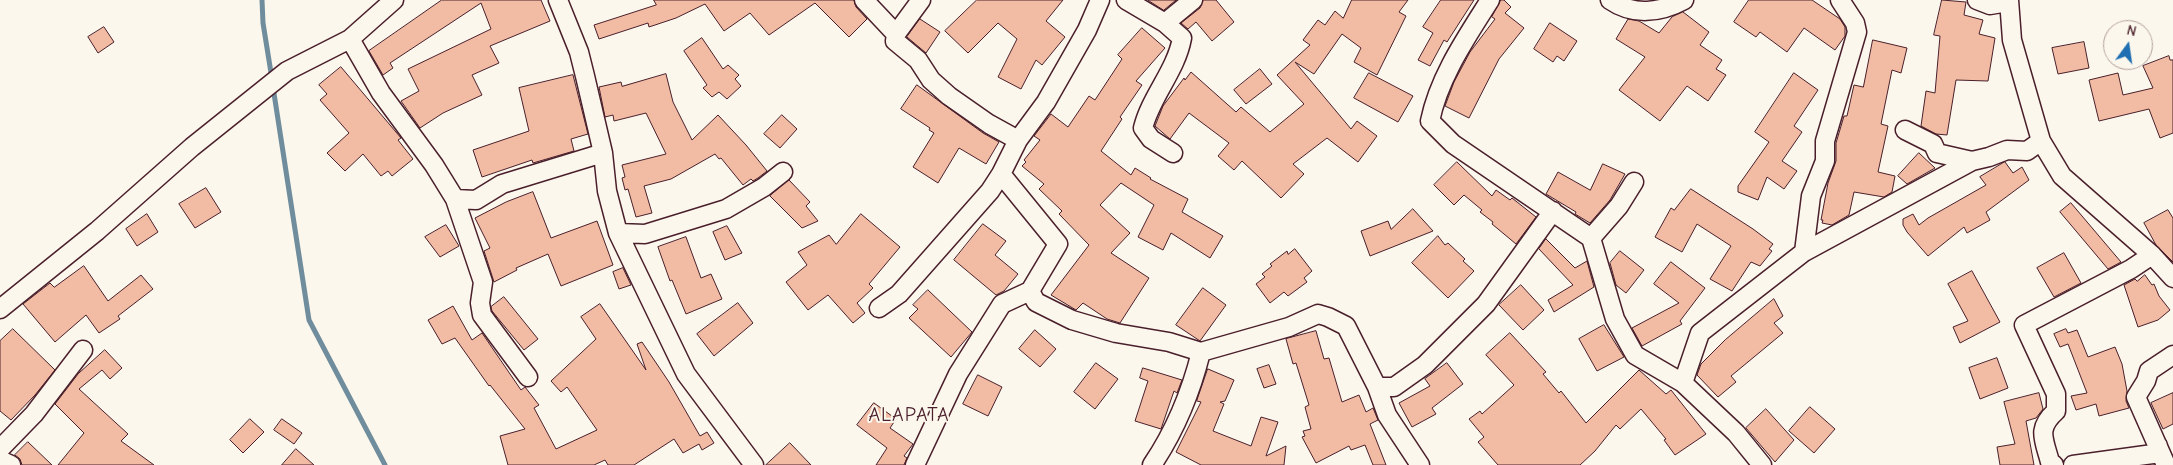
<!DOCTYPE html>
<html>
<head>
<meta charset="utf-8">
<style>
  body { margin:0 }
  #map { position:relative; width:2173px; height:465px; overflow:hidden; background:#fbf7ec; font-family:"Comic Neue",sans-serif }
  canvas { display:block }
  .north { position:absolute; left:2103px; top:20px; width:50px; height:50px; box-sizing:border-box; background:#fbf7ec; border:1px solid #b4a19f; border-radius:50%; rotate:14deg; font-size:14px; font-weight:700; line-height:20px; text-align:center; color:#4a1f2b }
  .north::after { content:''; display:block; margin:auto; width:18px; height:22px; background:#1f6fb2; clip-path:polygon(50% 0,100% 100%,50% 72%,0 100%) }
</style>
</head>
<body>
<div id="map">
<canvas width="2173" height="465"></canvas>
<div class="north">N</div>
</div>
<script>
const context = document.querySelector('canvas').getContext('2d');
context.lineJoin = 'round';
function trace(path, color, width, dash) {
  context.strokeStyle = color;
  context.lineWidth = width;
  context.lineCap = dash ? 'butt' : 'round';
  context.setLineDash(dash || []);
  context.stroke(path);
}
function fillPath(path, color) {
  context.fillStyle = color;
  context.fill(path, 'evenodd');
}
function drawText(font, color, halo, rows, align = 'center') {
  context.font = font + ' "Comic Neue",sans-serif';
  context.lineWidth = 4;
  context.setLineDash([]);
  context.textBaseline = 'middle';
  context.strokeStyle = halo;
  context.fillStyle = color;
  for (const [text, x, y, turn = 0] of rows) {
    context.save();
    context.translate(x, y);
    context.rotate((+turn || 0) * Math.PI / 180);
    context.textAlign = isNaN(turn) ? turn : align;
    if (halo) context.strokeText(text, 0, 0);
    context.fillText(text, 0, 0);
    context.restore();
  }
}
trace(new Path2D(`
  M262,0L263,23L272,79
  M273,87L309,320L385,465`), '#6f8d9c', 5);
const building = new Path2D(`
  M442,0H541L550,21L490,46L499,63L472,75L482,95L443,113L420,128L401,101L419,91L408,69L491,29L481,3L390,63L393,68L383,75L369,51Z
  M654,0H854L856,7L867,19L849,37L815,3L769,35L750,13L724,31L705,4L676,18L649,27L648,23L599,39L594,25L656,5Z
  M977,0H1063L1046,21L1065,37L1042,65L1036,60L1021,89L998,77L1017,39L998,23L968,53L945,31Z
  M1148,0H1176L1164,10Z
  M1203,0H1216L1234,22L1212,41L1196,22L1188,29L1181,23L1200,8Z
  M1352,0H1408L1399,12L1406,16L1377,75L1354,62L1361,48L1342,34L1314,74L1295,62L1351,129L1357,121L1377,136L1358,162L1327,138L1293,164L1304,174L1281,198L1242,161L1234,170L1218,156L1229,143L1189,113L1170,139L1155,126L1163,106L1184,78L1185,80L1191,72L1236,112L1241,107L1270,132L1304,104L1277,75L1310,45L1303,40L1318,20L1325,25L1335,11L1343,18Z
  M1441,0H1474L1447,42L1444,40L1430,66L1418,60L1433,33L1423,27Z
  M1501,0H1504L1511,7L1505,13L1524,28L1499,59L1469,118L1445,106L1454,82L1470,52L1495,19L1492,17Z
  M1749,0H1812L1840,19L1845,27V36L1835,50L1804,28L1787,52L1760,32L1756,37L1734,22Z
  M1942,0L1966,2L1964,15L1983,20L1979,34L1995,38L1988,81L1956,80L1947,135L1936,134L1921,126L1926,91L1935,93L1940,36L1934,35Z
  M1683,12L1709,32L1700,45L1722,60L1716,69L1726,75L1708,101L1687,86L1660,121L1619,90L1645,57L1616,39L1628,19L1639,21L1659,33L1672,17Z
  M920,19L940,32L926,53L907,37Z
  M1550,23L1577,41L1564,61L1557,56L1553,62L1534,49Z
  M104,27L114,42L98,53L88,37Z
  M1142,28L1165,48L1136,81L1142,85L1120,117L1122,119L1101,151L1131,175L1135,168L1151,178L1150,179L1188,199L1182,212L1223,236L1210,258L1171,233L1163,250L1138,237L1154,205L1121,183L1100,205L1130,233L1111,253L1149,278L1120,323L1107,319L1083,303L1076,310L1051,295L1089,245L1059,214L1062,211L1039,189L1044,184L1022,166L1026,162L1024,160L1040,140L1034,136L1051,114L1068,127L1089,96L1095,100L1122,59L1118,55Z
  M702,38L723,69L728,65L739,75L735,79L741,86L727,99L719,92L712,97L703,88L707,85L684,51Z
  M1873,40L1907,48L1901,73L1892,70L1881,124L1888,126L1878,172L1895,176L1892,192L1884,197L1854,192L1849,215L1832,225L1822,223L1823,220H1821L1828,183L1836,161V143L1844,116H1847L1854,85L1863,87Z
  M2084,42L2089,68L2058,74L2052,48Z
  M2169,56L2170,60H2173V133L2160,138L2149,109L2099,121L2089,80L2118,73L2123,95L2153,88L2143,66Z
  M341,67L401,138L398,140L413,159L392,176L388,171L381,176L363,154L345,171L327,153L349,133L320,100L327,94L319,85Z
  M1260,69L1272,84L1246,104L1234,90Z
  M1369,73L1413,96L1398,122L1354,98Z
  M1794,73L1818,90L1794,126L1802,132L1782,161L1797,171L1784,189L1767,177L1758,200L1738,192V186L1769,142L1755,132Z
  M666,74L673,102L692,140L718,115L746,145L767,171L758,178L753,181L751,179L743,185L721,158L719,159L715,154L671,179L644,186L652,213L636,217L628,189L625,190L622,178L625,177L622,165L666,154L646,113L614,121L613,115L605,117L599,87L621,82L622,86Z
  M573,75L588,134L571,139L574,151L533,163L532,160L482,177L473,150L529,131L519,88Z
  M917,85L983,133L999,142L986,164L959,148L938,183L913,167L934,133L929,130L930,128L901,109Z
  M782,115L797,129L780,148L764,134Z
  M1919,153L1935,168L1907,184L1898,176Z
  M1457,162L1492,196L1496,190L1510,200L1512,198L1536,217L1516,244L1492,224L1493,222L1480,212L1482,210L1464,195L1454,205L1434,185Z
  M2005,162L2013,173L2022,167L2029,180L1986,212L1990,220L1967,233L1964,227L1928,256L1907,232L1903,225V219L1913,214L1919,225L1928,218L1986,185L1980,177Z
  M1603,164L1625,174L1610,200L1590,223L1575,214L1576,212L1546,194L1558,172L1590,190Z
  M789,180L810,202L806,206L818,221L802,228L770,196Z
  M206,188L221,212L195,228L179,204Z
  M1691,189L1753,229L1773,244L1769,249L1772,251L1760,266L1751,262L1732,291L1710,279L1731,246L1697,224L1682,252L1655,237L1671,208L1674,210Z
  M533,192L551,238L597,221L613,265L561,286L548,254L516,268L517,270L494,282L484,251L490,248L475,218L506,202Z
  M2071,203L2121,262L2108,269L2060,212Z
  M1413,209L1433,231L1370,256L1361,231L1388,221L1391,229Z
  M2168,210L2173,218V262L2156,245L2144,223Z
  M147,214L158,232L137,246L126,229Z
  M861,214L900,247L869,284L873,288L857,303L865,313L853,323L828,295L808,310L786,282L807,265L798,252L829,235L836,244Z
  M983,224L1006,241L995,255L1018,274L1004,291L996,295L954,260Z
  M446,225L459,246L440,257L425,237Z
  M727,226L742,253L725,260L713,232Z
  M1438,236L1445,245L1448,243L1465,259L1463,261L1474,271L1448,298L1412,263Z
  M686,237L701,278L711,274L722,299L686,314L672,280L670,281L658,247Z
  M1546,239L1575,268L1587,261L1594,287L1554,312L1548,300L1573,285L1539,249Z
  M1295,249L1312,271L1304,278L1307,282L1288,296L1284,292L1270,303L1256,284L1265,277L1262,274L1272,266L1270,264L1287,251L1288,254Z
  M1620,251L1644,270L1626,293L1616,285L1610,263Z
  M2064,253L2081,283L2054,297L2037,268Z
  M1671,262L1705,288L1680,321L1682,324L1642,346L1632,328L1679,303L1654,284Z
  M84,266L108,301L141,275L153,289L118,316L120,319L99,333L86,315L55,342L23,304L50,283L54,287Z
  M623,268L631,285L619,289L613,272Z
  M1972,271L2000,322L1960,343L1953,327L1968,321L1948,284Z
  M2145,275L2152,285L2154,284L2159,296L2170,310L2158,320L2138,327L2124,285L2135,279L2137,281Z
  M1521,285L1544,310L1523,330L1499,305Z
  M1203,288L1226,305L1200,341L1176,325Z
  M928,290L972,332L951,357L909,318L918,309L913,305Z
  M504,297L538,339L524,350L492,311L491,307Z
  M1774,299L1783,316L1774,323L1783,333L1731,376L1736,382L1718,397L1697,375L1701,364L1725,340Z
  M738,303L753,323L714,356L697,334Z
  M600,304L646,370L637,344L642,342L669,382L700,436L707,432L714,443L702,450L699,444L683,453L674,439L634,465H608L605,460L594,465H508L500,436L525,429L490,385L489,386L455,338L442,344L428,320L453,306L472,340L482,333L521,390L525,387L539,405L534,408L556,449L597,430L567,387L561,392L551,381L596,339L581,317Z
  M1604,325L1624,357L1597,371L1579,339Z
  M13,329L55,370L35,395L11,420L0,411V341Z
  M2066,329L2068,333L2077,330L2088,357L2115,347L2122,364L2127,391L2126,401L2129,408L2099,416L2096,404L2076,410L2071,396L2087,393L2068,344L2060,347L2054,334Z
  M1035,330L1056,349L1040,367L1019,349Z
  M1316,331L1324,359L1329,358L1342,402L1359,395L1366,412L1373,408L1378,420L1370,424L1386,465H1373L1365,445L1351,450L1349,446L1316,463L1302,437L1305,436L1303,431L1311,429L1305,407L1309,405L1296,363L1293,364L1286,339Z
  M1510,333L1546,372L1543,374L1559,393L1561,391L1586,423L1639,370L1666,394L1671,390L1706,434L1675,455L1664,440L1666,439L1641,409L1620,429L1616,425L1595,451L1580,465H1498L1478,442L1484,437L1469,419L1480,411L1482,414L1514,385L1486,355Z
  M105,350L122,368L110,379L102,370L79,389L128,434L121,441L154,465H58L84,433L55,404L78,374Z
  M1997,358L2008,388L1980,399L1969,368Z
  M1096,363L1118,379L1095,409L1074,392Z
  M1447,363L1463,384L1432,408L1436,414L1412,427L1399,403L1430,386L1425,379Z
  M1269,365L1276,384L1264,388L1257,369Z
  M1143,368L1182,380L1177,393L1174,391L1161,429L1135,421L1148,381L1140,378Z
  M1208,369L1234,380L1225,401L1220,402L1224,404L1213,431L1251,446L1261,417L1278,422L1266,456L1286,446L1284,465H1201L1176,452L1201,402L1197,401Z
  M978,375L1002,387L988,416L963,404Z
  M2039,393L2043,409L2036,418L2026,421L2034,465H2000L1997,447L2015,444L2004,402Z
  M2173,393V424L2163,429L2151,403Z
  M874,403L896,419L890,428L913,444L904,456L907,458L904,465H876L887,448L857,425Z
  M1810,407L1835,429L1814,453L1789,431Z
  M1766,409L1794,440L1775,462L1746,428Z
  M250,419L264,432L243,453L230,440Z
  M282,419L302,433L294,444L274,430Z
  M28,442L52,465H22L20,459L15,455Z
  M790,443L811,465H766Z
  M296,449L314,465H282Z`);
fillPath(building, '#f1bca3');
trace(building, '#4a1f2b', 1);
const minor = new Path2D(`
  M558,0L579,52L585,76L603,153L607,191L618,233L686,374L754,465
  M864,0L896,34L895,41L918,60L931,80L949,96L989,124L1018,140
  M1126,0L1165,23L1182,38C1176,71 1151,96 1143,128L1151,139L1173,153
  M1490,0C1466,38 1439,77 1430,121L1453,144L1591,238L1615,319L1635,355L1683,383L1736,433L1762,465
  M1610,0C1633,16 1660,13 1684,0
  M1977,0L1990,5L2008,2
  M2009,0L2012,40L2041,141L2062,176L2152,255L2173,278
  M1165,23L1193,0
  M896,34L921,0
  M350,39L381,93L434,165L455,199L483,282L480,303L482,315L528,377
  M1905,130L1933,144L1937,153L1972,161L1989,157L2007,150L2027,151L2041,141
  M455,199L476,200L502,184L603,153
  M618,233L645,234L726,209L764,187L783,172
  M1591,238L1619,206L1634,182
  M1804,252L1972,161
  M1030,291L1036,302L1072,320L1116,333L1169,342L1201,352C1191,392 1175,431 1152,465
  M879,308L899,294L990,191L1001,174L1018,140L1046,102L1087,30L1100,0
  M0,309L97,231L192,147L287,71L350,39L394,0
  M1201,352L1289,327L1318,314L1328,317L1346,326L1377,387L1387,415L1420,465
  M1683,383L1700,333L1804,252L1811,196L1825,161V141L1857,32L1855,23L1840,0
  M1377,387H1394L1425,365L1486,304L1553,211
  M0,449L34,414L83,350
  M0,460L11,465
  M915,465L958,374L1002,304L1030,291L1058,244L1001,174
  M2054,465L2050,462C2044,439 2036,429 2056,411V394L2024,325L2131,269L2152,255
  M2073,465L2153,454L2158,446
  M2166,465L2136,397L2146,381L2149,371L2173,355`);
trace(minor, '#4a1f2b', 21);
trace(minor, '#fbf7ec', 18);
context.letterSpacing = '1px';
drawText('20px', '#4a1f2b', '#fbf7ec', [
  ["ALAPATA",909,415]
]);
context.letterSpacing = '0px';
</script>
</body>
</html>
